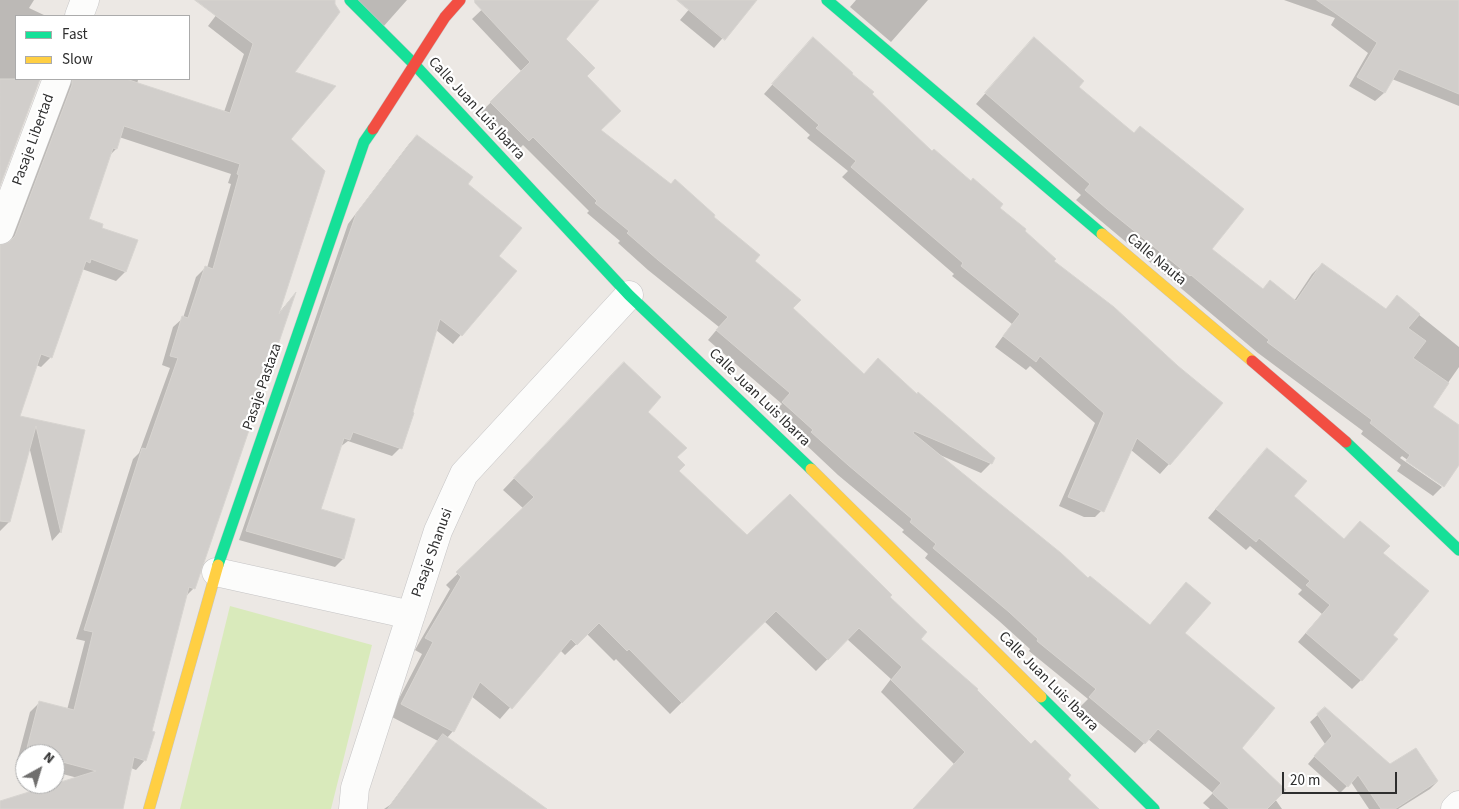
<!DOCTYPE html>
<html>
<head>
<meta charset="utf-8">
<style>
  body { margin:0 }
  #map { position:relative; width:1459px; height:809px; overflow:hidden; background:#ece8e4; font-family:"Source Sans 3",sans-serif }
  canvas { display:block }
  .legend { position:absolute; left:15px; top:15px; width:175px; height:65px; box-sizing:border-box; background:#fff; border:1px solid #ababab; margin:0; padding:6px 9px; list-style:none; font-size:15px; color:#2e2e2e }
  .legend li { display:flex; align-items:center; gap:10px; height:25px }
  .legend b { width:25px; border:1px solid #ababab }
  .north { position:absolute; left:15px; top:744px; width:50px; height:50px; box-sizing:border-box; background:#fff; border:1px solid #ababab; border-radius:50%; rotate:39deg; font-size:14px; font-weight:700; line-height:20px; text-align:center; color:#2e2e2e }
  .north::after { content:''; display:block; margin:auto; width:18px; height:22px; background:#706f6e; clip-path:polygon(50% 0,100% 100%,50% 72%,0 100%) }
  .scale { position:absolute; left:1282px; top:772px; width:115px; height:22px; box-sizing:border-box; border:2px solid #2e2e2e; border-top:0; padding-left:6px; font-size:15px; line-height:18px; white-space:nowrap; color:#2e2e2e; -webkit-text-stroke:4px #fff; paint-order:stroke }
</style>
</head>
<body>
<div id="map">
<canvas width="1459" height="809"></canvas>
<ul class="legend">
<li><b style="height:6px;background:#16e098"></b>Fast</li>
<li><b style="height:6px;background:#ffcf43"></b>Slow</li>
</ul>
<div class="north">N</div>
<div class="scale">20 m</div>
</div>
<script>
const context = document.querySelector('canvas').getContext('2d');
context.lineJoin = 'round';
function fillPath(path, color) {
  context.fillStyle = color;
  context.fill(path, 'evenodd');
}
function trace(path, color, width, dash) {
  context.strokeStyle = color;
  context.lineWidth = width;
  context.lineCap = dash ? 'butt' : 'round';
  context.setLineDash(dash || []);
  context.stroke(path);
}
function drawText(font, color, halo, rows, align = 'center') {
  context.font = font + ' "Source Sans 3",sans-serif';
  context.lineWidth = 4.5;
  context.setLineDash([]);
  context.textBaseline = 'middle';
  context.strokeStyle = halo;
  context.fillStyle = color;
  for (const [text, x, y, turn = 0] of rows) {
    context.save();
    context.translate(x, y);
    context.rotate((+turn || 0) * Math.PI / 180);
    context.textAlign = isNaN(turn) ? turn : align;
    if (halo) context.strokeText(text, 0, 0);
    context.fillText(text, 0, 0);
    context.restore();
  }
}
fillPath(new Path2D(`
  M230,606L372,645L331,809H180Z`), '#d9eabb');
fillPath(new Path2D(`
  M0,0H34L29,8L46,16H16V79H39L0,182Z
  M198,0H311L293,72L278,314L293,296L194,588L185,597L150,732L145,760L136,770L131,768L122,809H0V802L78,778L55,772V754H25V763L17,761L30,712L40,702L67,710L85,641L76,639L133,459L139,453L170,368L162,365L173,327L183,318L196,277L205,268H207L231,184L228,183L231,174L119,137L116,149L110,155L87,220L101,228L125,272L116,281L82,269L51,357L41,367L36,365L18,417L83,431L60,532L52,541L29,446L9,522L0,531V246L6,245L63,95L60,79H134L138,80L137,84L224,112L244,54L208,26L217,14Z
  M352,0H407L383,27Z
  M492,0H598L564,39L585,76L600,130L712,217L754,261L792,309L864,375L991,463L981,473L940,455L1088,579L1149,626L1177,593L1183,633L1240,749L1282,809H1210L1203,803L1213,793L1148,739L1135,753L1080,707L1088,699L1029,651L1030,649L999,621L925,558L928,554L902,532L904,530L838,475L803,442L804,440L774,412L782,404L708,340L719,327L648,270L618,243L620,241L587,213L589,211L523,145L519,149L481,112L522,72L472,19Z
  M697,0H756L714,48L680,20Z
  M856,0H928L891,42L850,7Z
  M1284,0H1438L1459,17V106L1392,79L1384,93L1375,101L1349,86L1368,53L1331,25L1335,18Z
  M1034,38L1077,87L1210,249L1262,290L1294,301L1312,274L1322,264L1385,310L1397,297L1459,347V367L1431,407L1459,426V463L1443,485L1402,456L1400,458L1442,487L1433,496L1397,471L1401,465L1361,434L1363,431L1258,353L1076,200L1081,195L976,104Z
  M803,50L870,94L932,153L1023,231L1052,262L1169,464L1160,474L1131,450L1105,507L1095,517H1084L1059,506L1095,423L1030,366L1026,370L995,347L1012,324L952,276L954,274L842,177L848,171L807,138L810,135L764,94Z
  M417,136L466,184L497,257L515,271L453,344L436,330L400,448L392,456L348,441L340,447L320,510L343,559L335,567L239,540L348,224L409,144Z
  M612,375L646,412L675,457L677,471L747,537L888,597L919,639L975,690L1095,809H914L954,764L881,692L891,679L847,639L816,671L764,621L670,714L616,659L614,661L587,634L565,655L560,650L500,719L471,696L453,731L447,738L545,809H384L390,805L438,741L390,716L422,654L415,650L450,589L446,585L524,509L503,490Z
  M1259,458L1292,497L1344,540L1391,635L1361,680L1352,689L1298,642L1322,614L1298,594L1302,590L1250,546L1246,550L1208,518Z
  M1325,708L1390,766L1416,750L1437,782L1430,789L1398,809H1369L1351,782L1340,793L1308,764L1325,744L1310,722Z`), '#0003');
const building = new Path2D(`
  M195,0H335V4L340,12L295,72L336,86L291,139L325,171L279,314L296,292L195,589L189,587L152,731L155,732L146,761L134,757L123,809H0V801L96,771L55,760V754H34L26,752L39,701L74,710L93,632L84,630L142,448L146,449L178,358L170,356L182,316L188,318L205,266L213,269L239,175L237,174L240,164L124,126L117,149L113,148L89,219L103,224L102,228L138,240L126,272L91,259L90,263L86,261L52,358L41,354L20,416L85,430L61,533L36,426L10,522L0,521V245L9,242L15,236L72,85V79H126L230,113L253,44Z
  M475,0H599L566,39L595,68L587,76L621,111L601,130L671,184L675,179L715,215L714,217L760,255L755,261L801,300L793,308L864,374L878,358L917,394L918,392L995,458L992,464L914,431L913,433L1061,553L1088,578L1090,576L1150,625L1186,582L1211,603L1185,633L1275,708L1242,748L1286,790L1267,809H1229L1212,793L1221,783L1158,729L1145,744L1089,697L1096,689L1037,641L1038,639L1009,612L933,548L936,544L910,522L912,519L848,465L811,432L813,430L782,402L790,393L716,330L728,317L658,260L627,233L629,231L595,203L597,201L533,137L529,141L490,102L530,62L475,3Z
  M677,0H757L725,40Z
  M1317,0H1459V94L1399,69L1385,93L1357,77L1377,43Z
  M813,37L853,73L852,74L874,92L872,94L932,151L934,149L971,181L973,178L1003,204L1000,208L1026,229L1025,231L1056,259L1054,261L1114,307L1178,366L1223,403L1170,465L1137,438L1104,512L1068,497L1104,413L1040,356L1036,362L1003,336L1020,314L961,266L963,263L851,167L856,161L816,128L819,125L772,84Z
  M1034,37L1084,81L1079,87L1134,133L1140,126L1244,209L1212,249L1263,289L1270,280L1296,301L1322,263L1386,309L1397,295L1420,314L1408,328L1426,341L1413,358L1449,383L1433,407L1459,425V465L1444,487L1406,461L1410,455L1370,423L1372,420L1267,342L1269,340L1191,275L1190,276L1107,209L1085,190L1090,184L985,93Z
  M0,79H40L0,186Z
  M417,135L473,177L468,184L522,228L499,256L517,271L462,336L440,319L413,412L414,413L402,449L353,432L350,440L344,438L321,509L355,519L344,559L246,531L356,214Z
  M624,362L661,397L648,412L687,448L677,457L685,465L679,471L747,535L790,494L892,595L890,597L927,632L921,639L978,689L977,690L1031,744L1035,740L1071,775L1068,779L1099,809H913L965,752L891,680L902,667L859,628L828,660L776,611L682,703L629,649L627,651L599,623L577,645L571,639L512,709L480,682L454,732L401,704L433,642L425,638L461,577L456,572L534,497L514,478Z
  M1267,448L1307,481L1294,496L1344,539L1360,521L1390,546L1383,553L1429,591L1393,635L1398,639L1362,681L1306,633L1330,605L1306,585L1310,581L1259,538L1256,542L1216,509Z
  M1325,707L1390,764L1416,748L1438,781L1395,809H1381L1358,775L1348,787L1314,756L1332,736L1317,714Z
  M443,734L547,809H388Z`);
fillPath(building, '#d1cecb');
trace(building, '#d7d4d0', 1);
const street = new Path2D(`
  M79,16L85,0
  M0,230L57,79
  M216,572L411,615
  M353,809L355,788L438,531L464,474L629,295
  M1455,809L1459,805`);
const fast = new Path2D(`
  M350,0L414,64L629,295L811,469
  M827,0L1102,234
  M1346,442L1459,550
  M218,565L364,142L373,129
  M1041,697L1154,809`);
const slow = new Path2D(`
  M1102,234L1252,361
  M811,469L1041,697
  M149,809L218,565`);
const jam = new Path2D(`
  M373,129L445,17L460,0
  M1252,361L1346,442`);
trace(street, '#c5c4c5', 29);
trace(fast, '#c5c4c5', 12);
trace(slow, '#c5c4c5', 12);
trace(jam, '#c5c4c5', 12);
trace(street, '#fcfcfb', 28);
trace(fast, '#16e098', 11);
trace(slow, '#ffcf43', 11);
trace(jam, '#f24e42', 11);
drawText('15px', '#2e2e2e', '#fff', [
  ["Calle Juan Luis Ibarra",476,109,47],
  ["Pasaje Libertad",34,140,-70],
  ["Calle Nauta",1156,260,40],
  ["Pasaje Pastaza",263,387,-71],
  ["Calle Juan Luis Ibarra",759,398,44],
  ["Pasaje Shanusi",433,553,-70],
  ["Calle Juan Luis Ibarra",1048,682,45]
]);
</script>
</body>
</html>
